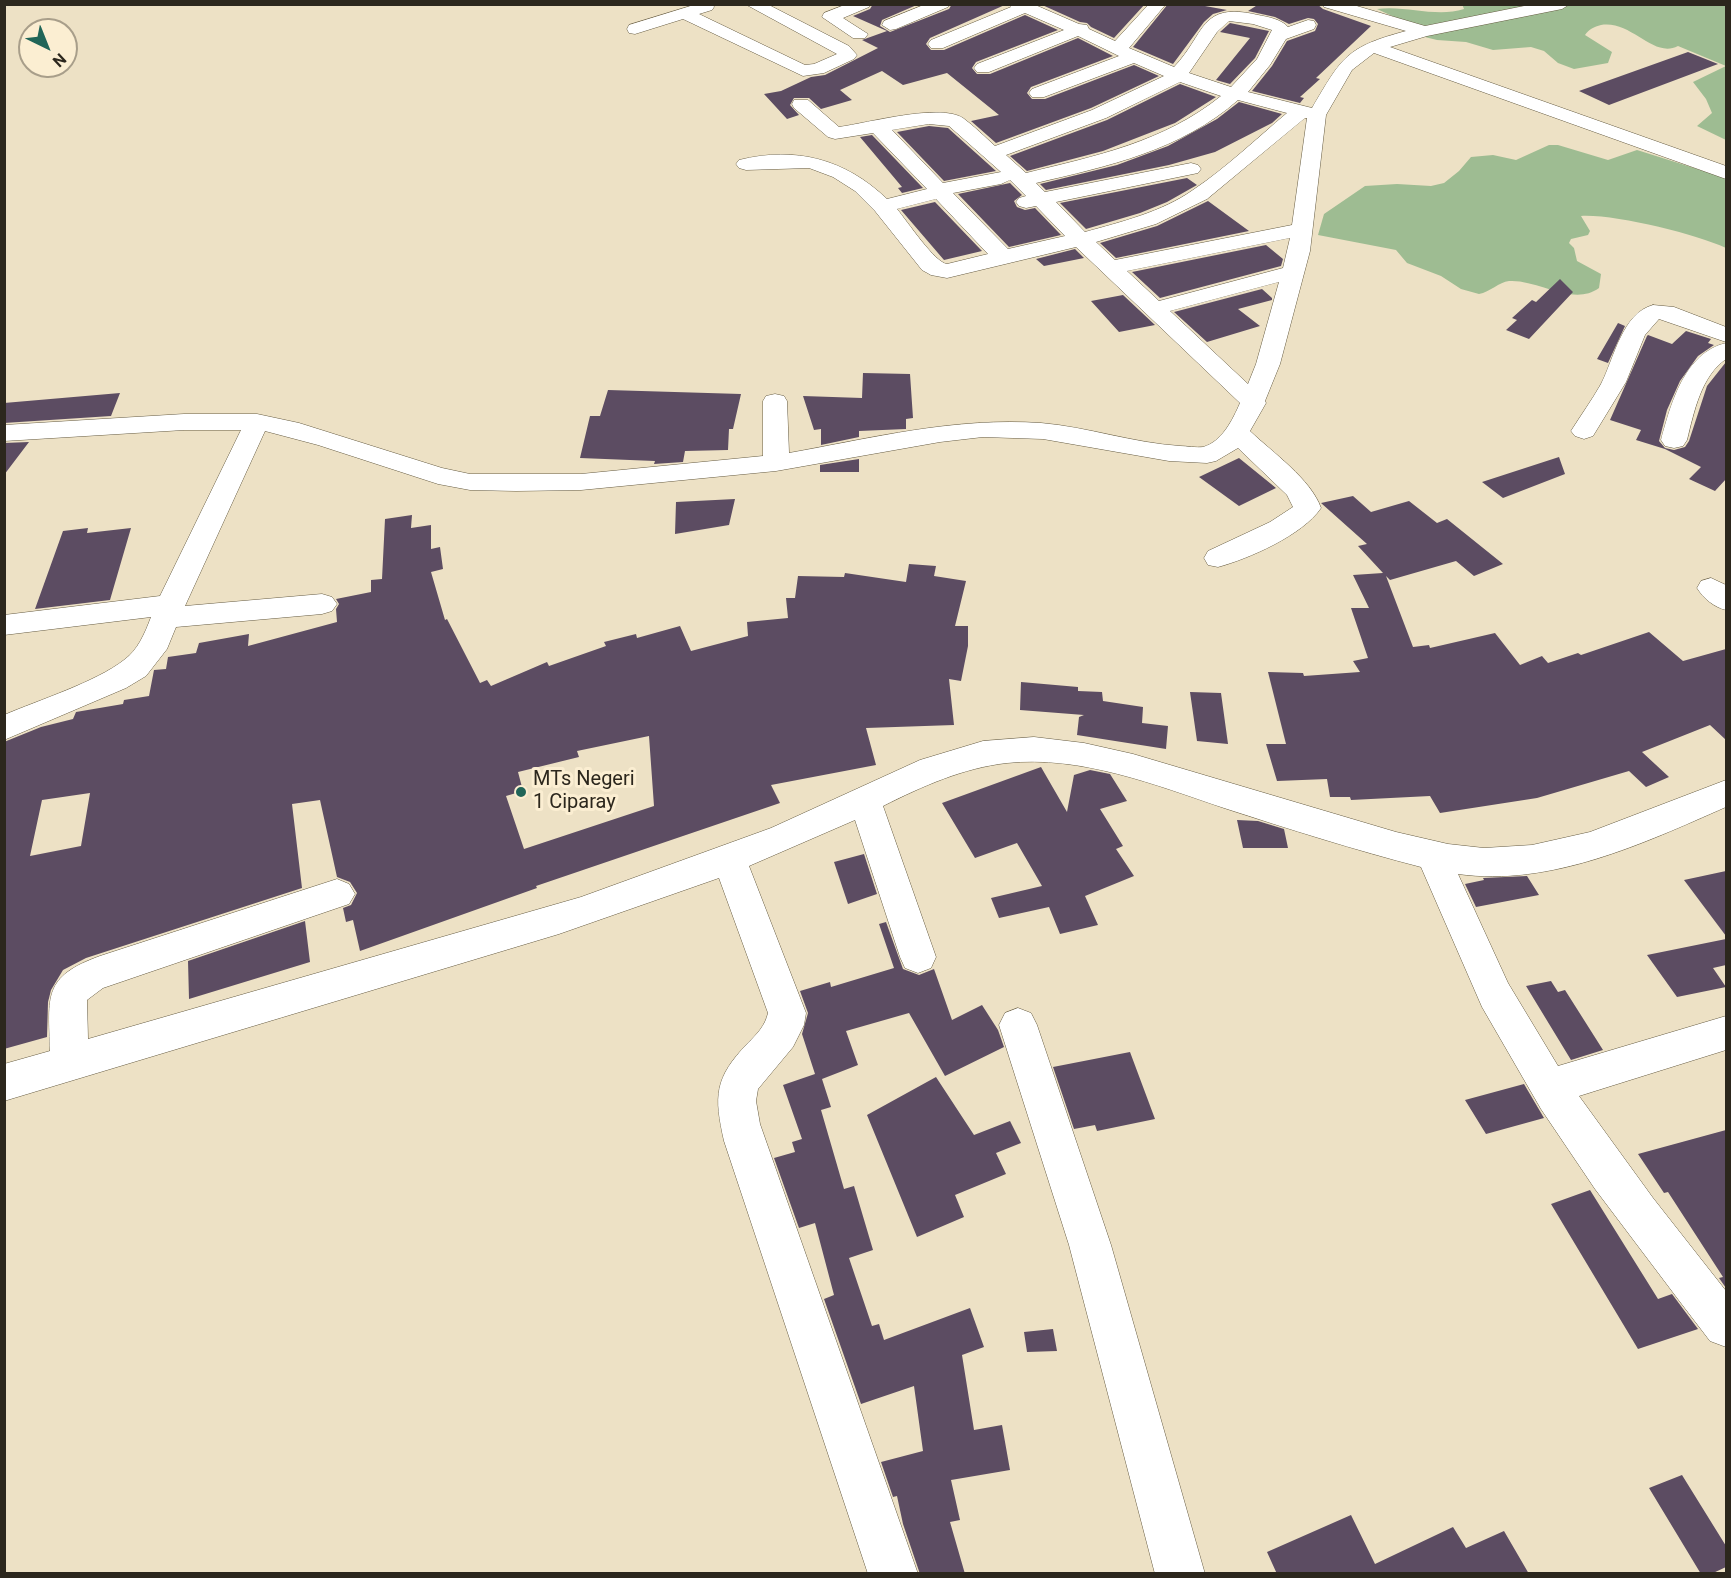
<!DOCTYPE html>
<html>
<head>
<meta charset="utf-8">
<style>
  body { margin:0 }
  #map { position:relative; width:1731px; height:1578px; overflow:hidden; background:#ede1c5; font-family:Roboto,sans-serif }
  canvas { display:block }
  .frame { position:absolute; inset:0; border:6px solid #2c271d; pointer-events:none }
  .north { position:absolute; left:18px; top:18px; width:60px; height:60px; box-sizing:border-box; background:#fbeed2; border:2px solid #a89e8a; border-radius:50%; rotate:137deg; font-size:16px; font-weight:700; line-height:24px; text-align:center; color:#2c271d }
  .north::after { content:''; display:block; margin:auto; width:21px; height:27px; background:#206558; clip-path:polygon(50% 0,100% 100%,50% 72%,0 100%) }
</style>
</head>
<body>
<div id="map">
<canvas width="1731" height="1578"></canvas>
<div class="frame"></div>
<div class="north">N</div>
</div>
<script>
const context = document.querySelector('canvas').getContext('2d');
context.lineJoin = 'round';
function fillPath(path, color) {
  context.fillStyle = color;
  context.fill(path, 'evenodd');
}
function trace(path, color, width, dash) {
  context.strokeStyle = color;
  context.lineWidth = width;
  context.lineCap = dash ? 'butt' : 'round';
  context.setLineDash(dash || []);
  context.stroke(path);
}
function drawText(font, color, halo, rows, align = 'center') {
  context.font = font + ' Roboto,sans-serif';
  context.lineWidth = 6;
  context.setLineDash([]);
  context.textBaseline = 'middle';
  context.strokeStyle = halo;
  context.fillStyle = color;
  for (const [text, x, y, turn = 0] of rows) {
    context.save();
    context.translate(x, y);
    context.rotate((+turn || 0) * Math.PI / 180);
    context.textAlign = isNaN(turn) ? turn : align;
    if (halo) context.strokeText(text, 0, 0);
    context.fillText(text, 0, 0);
    context.restore();
  }
}
fillPath(new Path2D(`
  M1462,4L1726,5V140L1697,126L1712,113L1706,99L1693,82L1726,66L1678,46C1653,59 1632,20 1601,25C1594,27 1589,29 1585,35L1612,52L1608,63L1574,69L1558,63L1544,51L1531,47L1493,50L1466,42L1437,40L1425,37L1403,21L1377,9C1406,5 1436,18 1464,9Z
  M1549,145H1558L1608,160L1637,150L1726,178V248C1695,234 1615,214 1581,216L1590,231L1588,235L1571,239L1569,243L1574,248L1577,261L1601,274L1599,288C1573,307 1538,279 1509,281C1499,282 1490,292 1479,294L1461,289L1441,276L1407,263L1396,250L1318,235L1324,214L1365,186L1397,184L1431,186L1444,183L1459,171L1471,157L1493,155L1516,160Z`), '#9ebc92');
fillPath(new Path2D(`
  M873,4H919L882,20L880,26L890,32L949,9L952,4H1007L930,38L926,44L931,50H944L1025,15L1058,30L976,62L972,68L977,74H990L1078,38L1113,56L1031,87L1027,93L1032,99H1045L1134,65L1159,76L1091,108L996,143L971,121L999,115L947,73L903,85L882,71L840,90L852,100L821,109L809,98H794L790,105L799,115L787,119L764,94L781,91L811,77L825,75L878,48L862,40L887,31L853,16L870,9Z
  M1040,4H1145L1114,38L1091,27L1087,23L1080,22Z
  M1168,4H1194L1227,10L1213,14L1204,22L1173,64L1133,47Z
  M1259,4H1317L1323,9L1371,26L1316,78L1320,79L1300,97L1304,98L1300,103L1252,91L1272,66L1287,41L1315,31L1318,24L1314,19L1308,18L1289,24L1275,17L1248,11Z
  M1230,23L1269,31L1255,58L1230,84L1216,80L1250,38L1220,32Z
  M1688,52L1718,64L1609,105L1579,91Z
  M1180,84L1216,97L1175,123L1103,151L1027,171L1010,156L1107,120Z
  M1239,102L1282,114L1272,123L1215,152L1169,165L1046,190L1040,184L1117,165L1168,146L1217,119Z
  M929,126L948,128L996,171L944,181L897,132Z
  M872,135L923,188L902,193L898,188L902,187L860,137Z
  M1187,178L1197,185L1167,202L1140,213L1086,229L1060,203Z
  M1010,183L1022,195L1014,201L1017,207L1025,210L1035,208L1061,235L1009,247L958,194Z
  M1208,201L1249,231L1116,258L1100,243L1157,226Z
  M935,202L982,251L944,260L901,210Z
  M1266,245L1283,259L1281,266L1160,298L1132,272Z
  M1075,249L1084,258L1044,266L1036,259Z
  M1560,279L1573,292L1529,339L1506,330L1517,320L1512,318L1532,300L1536,302Z
  M1262,289L1272,298V300L1238,309L1260,326L1207,342L1174,312Z
  M1123,295L1155,325L1119,332L1091,301Z
  M1618,323L1625,326L1608,363L1597,359Z
  M1686,331L1711,339L1708,343L1714,345L1698,356L1680,381L1667,410L1659,441L1665,448L1674,450L1685,447L1689,441L1707,386L1726,362V479L1715,491L1689,479L1701,467L1665,449L1636,440L1641,430L1610,420L1647,336L1648,335L1672,344Z
  M863,373L910,374L913,418L906,419V429L859,431V437L821,445V429L814,430L803,396L862,398Z
  M608,390L741,394L733,429H729L728,450L685,451L683,462L654,464L655,461L580,458L590,416H600Z
  M120,393L111,416L4,423V403Z
  M29,442L4,475V443Z
  M1559,457L1565,474L1503,498L1482,482Z
  M1239,458L1276,488L1239,506L1199,477Z
  M859,459V472H820V465Z
  M1353,496L1371,512L1409,501L1437,523L1447,519L1503,564L1474,576L1456,561L1390,580L1386,576L1413,647L1429,645L1430,648L1495,633L1520,665L1542,656L1548,663L1578,653L1581,655L1649,632L1683,661L1726,649V740L1710,725L1642,752L1669,777L1646,787L1629,771L1537,798L1440,813L1430,796L1351,800L1350,797H1330L1327,779L1277,781L1266,744H1286L1268,672L1303,673L1304,676L1360,672L1353,661L1368,658L1351,608H1369L1353,575L1383,573L1358,546L1367,544L1321,503Z
  M735,499L729,525L675,534L676,502Z
  M412,515L411,528L431,525V549L440,547L443,569L431,572L445,620L447,619L480,683L487,680L491,686L547,662L549,666L606,646L604,642L636,634L637,638L680,626L691,651L748,636L747,622L788,618L786,598H795L798,576L844,577L845,573L906,582L909,564L936,566L934,576L966,581L955,626H968V646L961,681L949,679L954,725L866,728L876,765L771,785L780,803L536,886L537,888L360,951L353,920L346,922L343,908L351,905L357,893L350,882L337,877L320,800L292,804L302,888L86,958L63,970L51,990L48,1002L47,1037L4,1049V742L41,727L73,719L76,712L123,704L124,700L149,696L154,670L166,669L168,657L196,653L199,643L249,634L248,646L337,622L336,609L339,604L336,599L371,592V580L382,579L385,519ZM649,736L654,806L524,849L506,796L523,791L518,772L579,757L577,751ZM90,793L81,846L30,856L42,800Z
  M88,528L87,533L131,528L110,600L35,609L63,531Z
  M1021,682L1078,687V691L1102,692L1103,701L1143,707L1142,723L1168,726L1166,749L1077,735L1079,717L1084,715L1020,710Z
  M1190,692L1221,693L1228,744L1197,741Z
  M1041,767L1067,812L1074,775L1090,770L1110,774L1127,801L1100,809L1123,846L1116,849L1134,876L1085,896L1098,925L1060,934L1049,907L999,918L991,898L1042,886L1017,843L975,858L942,803Z
  M1237,820L1258,821L1284,829L1288,848H1243Z
  M864,854L877,894L848,904L834,862Z
  M1726,871V936L1684,880Z
  M1527,876L1539,895L1476,907L1465,884L1484,880L1483,878Z
  M305,921L310,962L189,999L188,961Z
  M886,922L903,969L919,975L934,969L952,1020L982,1005L998,1030L1004,1047L945,1076L909,1013L846,1031L858,1065L822,1079L831,1107L821,1110L844,1189L854,1186L873,1250L849,1258L872,1326L879,1324L884,1340L970,1308L984,1347L962,1355L974,1430L1002,1425L1010,1470L951,1480L960,1520L950,1522L965,1574H920L903,1524L897,1496L893,1497L881,1462L923,1451L914,1386L861,1404L824,1299L834,1295L815,1223L799,1228L774,1158L795,1152L792,1142L802,1139L783,1085L815,1074L802,1034L808,1013L800,991L830,982L831,987L894,968L879,924Z
  M1726,939V965L1713,968L1726,987L1677,997L1647,955Z
  M1551,981L1558,992L1565,990L1603,1050L1571,1060L1526,986Z
  M1130,1052L1155,1119L1097,1131L1095,1125L1074,1129L1053,1067Z
  M936,1077L974,1135L1010,1121L1021,1143L996,1153L1006,1174L955,1195L964,1217L917,1237L867,1115Z
  M1524,1084L1544,1118L1486,1134L1465,1100Z
  M1726,1130V1288L1719,1278L1723,1277L1668,1192L1664,1193L1638,1154Z
  M1590,1190L1658,1299L1672,1294L1698,1329L1638,1349L1551,1204Z
  M1053,1329L1057,1351L1027,1352L1024,1332Z
  M1682,1475L1726,1546V1567L1711,1574H1701L1649,1488Z
  M1351,1515L1375,1564L1453,1527L1466,1548L1504,1531L1529,1574H1277L1267,1552Z`), '#5c4c62');
const minor = new Path2D(`
  M697,4H713L714,7L712,10L699,14L805,65L814,64L837,54L745,4H767L849,46L857,55L854,59L824,73L803,76L683,19L635,34L629,33L627,29L629,25Z
  M847,4H871L869,7L843,18L868,34L865,38H853L822,17L824,13Z
  M926,4H950L948,7L896,29L890,30L882,25L884,21Z
  M1009,4H1033L1079,24L1087,25L1089,29L1115,41L1149,4H1166L1129,48L1174,67C1206,34 1199,1 1258,15C1268,17 1281,19 1288,27L1308,20L1314,21L1316,25L1314,29L1286,39L1270,65L1248,92L1312,108C1342,57 1346,47 1406,31L1324,7L1322,4H1350L1425,26L1534,4H1570L1562,9L1427,36L1390,47L1726,166V179L1374,53L1352,70L1326,115L1310,251L1280,364L1265,401L1266,403L1250,431C1272,452 1311,479 1321,508C1303,535 1248,559 1218,567L1208,565L1204,558L1208,551L1270,522L1293,507L1287,495L1238,448L1216,461L1207,463L1169,461L1043,439L983,437L940,442L776,471L581,490L516,491L470,490L438,484L318,445L265,431L185,606L322,594L332,597L337,604L332,611L322,614L176,627L167,649L146,676L126,688L4,740V715C39,700 96,682 124,660C138,650 145,633 151,617L4,635V615L160,596L241,430H184L4,441V425L184,414H257L299,423L442,468L470,474H581L763,456V401L766,396L775,394L784,396L787,401L789,453C872,438 956,417 1041,423C1088,427 1133,443 1180,446C1187,446 1196,448 1203,447C1222,442 1233,419 1240,403L1076,247L947,278L931,275L922,270L875,211L855,191L833,177L809,168L746,170L739,168L736,164L739,160C796,146 845,159 887,199L927,189L873,133L835,139L828,137L794,108L792,104L794,100H808L839,127C868,123 940,103 963,118C974,126 985,137 995,146L1092,110L1164,76L1134,63L1044,97H1032L1029,93L1032,89L1119,56L1078,36L989,72H977L974,68L977,64L1064,30L1025,13L943,48H931L928,44L931,40L1011,7ZM1229,21L1253,24L1272,30L1257,59L1231,87L1189,73L1217,32ZM1180,82L1221,96C1164,142 1096,156 1026,173L1006,155L1106,118ZM1238,100L1287,113C1256,139 1226,168 1193,190C1162,212 1121,222 1085,232L1056,202L1198,173L1201,169L1198,165L1191,163L1045,192L1036,183C1108,166 1180,151 1238,100ZM1305,118H1307L1292,225L1115,260L1096,242L1156,224L1207,199ZM929,124L949,126L1001,172L943,183L892,130ZM1010,180L1026,196L1019,198L1016,202L1019,206L1026,208L1036,206L1065,236L1008,249L953,193L1001,184ZM936,199L988,254L947,264C935,263 907,221 897,209ZM1290,238L1283,268L1159,301L1127,271ZM1279,282L1256,364L1248,384L1170,311Z
  M1653,305L1674,307L1726,327V342L1659,319L1645,335L1626,382L1593,436L1584,439L1575,436L1571,431C1581,415 1592,400 1601,384C1614,359 1622,313 1653,305Z
  M1726,343V359C1701,376 1694,412 1687,440L1683,446L1674,448L1665,446L1661,440C1671,404 1684,353 1726,343Z
  M1711,578L1726,585V610C1714,607 1704,599 1697,588L1701,581Z
  M1034,737L1084,743L1133,754L1396,832L1448,844L1484,848L1532,845L1590,832L1726,780V807C1644,843 1551,887 1458,874L1508,983L1558,1066L1726,1016V1050L1579,1096L1653,1198L1726,1291V1347L1710,1341L1681,1303L1595,1189L1541,1109L1482,1007L1421,867C1355,850 1289,829 1224,808C1156,785 1080,755 1007,763C963,768 923,786 883,806L936,957L931,968L918,973L905,968L900,957L855,820L749,866L806,1013L804,1025L793,1047L758,1089L756,1101L760,1124L918,1574H868L724,1141C714,1096 714,1078 748,1043C757,1034 765,1026 768,1013L719,878L559,934L4,1101V1064L50,1051C49,996 42,977 100,956L337,879L349,884L355,894L349,904L103,988L87,1000L88,1039L581,897L771,828L920,760L983,741Z
  M1018,1008L1031,1013L1037,1025L1111,1245L1205,1574H1155L1069,1245L999,1025L1005,1013Z`);
trace(minor, '#665c43', 1);
fillPath(minor, '#fff');
for (const [x, y, r, color] of [
  [521,792,6,"#206558"]
]) {
  const dot = new Path2D();
  dot.arc(x, y, r, 0, 2 * Math.PI);
  context.fillStyle = color;
  context.fill(dot);
  trace(dot, '#fbeed2', 2);
}
drawText('20px', '#2c271d', '#fbeed2', [
  ["MTs Negeri",533,780],
  ["1 Ciparay",533,803]
], 'left');
</script>
</body>
</html>
